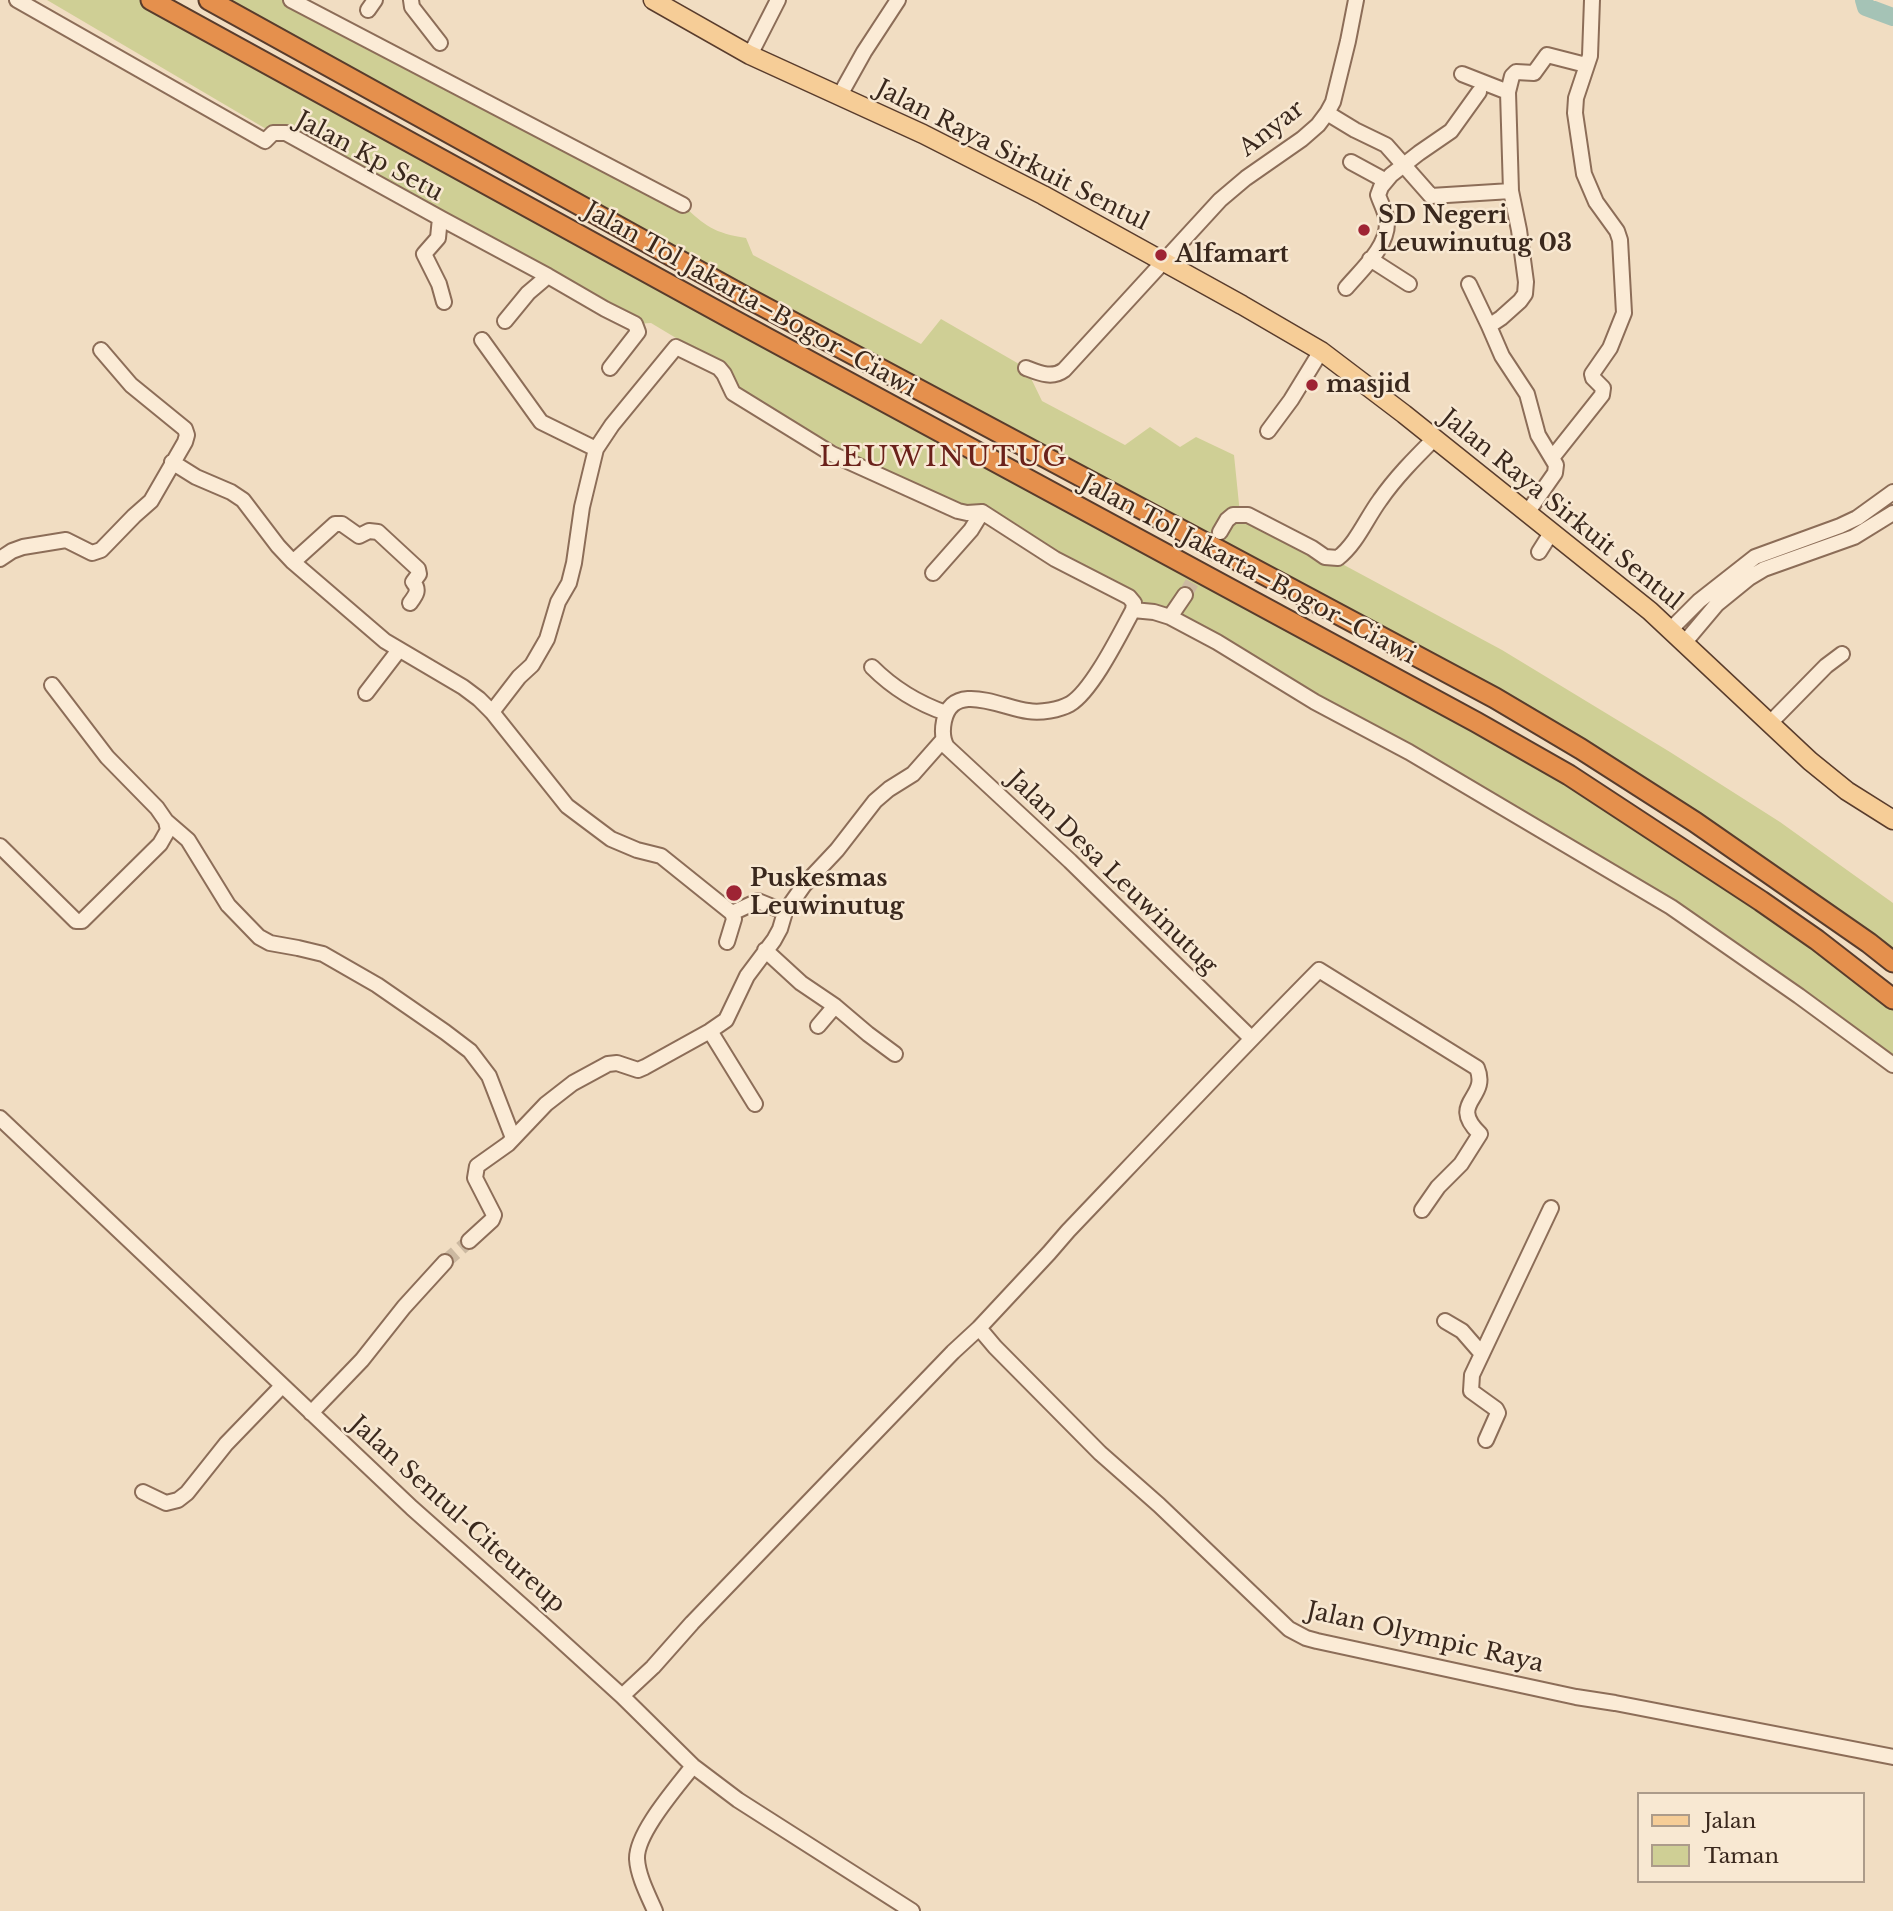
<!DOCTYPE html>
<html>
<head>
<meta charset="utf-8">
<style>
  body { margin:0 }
  #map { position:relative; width:1893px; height:1911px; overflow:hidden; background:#f1ddc2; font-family:"Libre Baskerville",serif }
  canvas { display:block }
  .legend { position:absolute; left:1637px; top:1792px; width:228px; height:91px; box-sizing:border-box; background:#f8e8d2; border:2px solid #ac9b8a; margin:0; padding:9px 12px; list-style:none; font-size:21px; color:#3a281d }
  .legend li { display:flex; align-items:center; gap:14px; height:35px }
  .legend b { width:35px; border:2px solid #ac9b8a }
</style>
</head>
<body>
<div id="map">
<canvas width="1893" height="1911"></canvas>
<ul class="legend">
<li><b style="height:9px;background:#f6cd97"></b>Jalan</li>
<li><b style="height:19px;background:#cfcf95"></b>Taman</li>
</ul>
</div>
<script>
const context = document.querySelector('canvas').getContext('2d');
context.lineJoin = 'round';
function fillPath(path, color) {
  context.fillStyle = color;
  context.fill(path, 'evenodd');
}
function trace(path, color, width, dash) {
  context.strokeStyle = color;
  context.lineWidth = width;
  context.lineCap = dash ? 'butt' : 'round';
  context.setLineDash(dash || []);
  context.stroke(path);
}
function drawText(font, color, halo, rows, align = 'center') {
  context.font = font + ' "Libre Baskerville",serif';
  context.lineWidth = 5;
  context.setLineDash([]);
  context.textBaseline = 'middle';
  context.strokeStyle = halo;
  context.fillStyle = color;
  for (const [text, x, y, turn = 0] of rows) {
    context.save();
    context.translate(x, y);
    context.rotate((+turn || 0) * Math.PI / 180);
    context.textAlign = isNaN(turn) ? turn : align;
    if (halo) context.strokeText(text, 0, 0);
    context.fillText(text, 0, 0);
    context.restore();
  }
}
fillPath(new Path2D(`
  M47,0H151L1440,702L1893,999V1065L1662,901L1217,642L1042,549L765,410L728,382L681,341L651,323L635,324L273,133Z
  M209,0H291L683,205C705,226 714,233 746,238L753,255L921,344L941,319L1026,368L1042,401L1125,445L1150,427L1180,447L1196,437L1234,455L1240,514L1331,558L1502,650L1670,752L1780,822L1893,903V962L1581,749Z`), '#cfcf95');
trace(new Path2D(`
  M1864,0L1866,7L1893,17`), '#a5c3b6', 18);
trace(new Path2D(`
  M1185,595L1217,538
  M445,1262L469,1241`), '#ccb9a1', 14, [14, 7]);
const minor = new Path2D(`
  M17,0L265,141L273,133H286L440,218L438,238L424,254L439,284L444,302
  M291,0L683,205
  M411,0L412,7L440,43
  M368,10L375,0
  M750,55L778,0
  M1462,74L1508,92L1511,191L1519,230L1526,282L1525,294L1520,301L1501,318L1489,326L1502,356L1527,394L1538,435L1556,465L1555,473L1527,513
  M1508,92L1512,76L1516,72L1534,73L1547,55L1586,65
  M840,95L864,52L898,0
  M1327,113L1355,130L1386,145L1431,196L1511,191
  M1351,162L1386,181
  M440,218L548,276
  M1370,259L1409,284
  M1469,284L1489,326
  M1346,288C1361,270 1388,247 1387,222C1386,212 1381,204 1378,195L1381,187L1391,175L1419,153L1451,131L1479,92
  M505,321L528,293L548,276L605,309L635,324L638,332L610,368
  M482,340L541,422L596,449
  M1026,368C1039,373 1052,379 1064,370L1220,200L1246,178L1302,139L1318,125L1327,113L1333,102L1348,41L1356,0
  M1268,431L1291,400L1321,351
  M1552,458L1602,395L1603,388L1593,378L1592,374L1610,348L1624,313L1620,240L1617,231L1596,202L1584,174L1575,113L1576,98L1590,56L1592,0
  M172,462L196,477L231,492L243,500L278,546L293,562L385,641L463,687L479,699L492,712L567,806L611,839L637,850L661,856L732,913L734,919L727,942
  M1220,532L1227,520L1233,515H1248L1312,548L1325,557L1338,558C1357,543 1366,519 1380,500C1396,477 1415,458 1435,438
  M1539,552L1551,533
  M0,559L12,551L23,547L66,540L92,553L101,550L134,516L151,501L185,442L187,435L185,429L131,385L101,350
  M293,562L335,524H342L359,536L369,531L378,532L418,569L419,574L413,582C420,590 416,595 410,603
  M933,573L971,530L982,512
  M1133,610L1154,612L1170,617L1185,595
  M1170,617L1217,642L1315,702L1409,752L1671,907L1799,996L1893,1065
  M1670,630L1699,601L1755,557L1840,526L1857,518L1893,492
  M1685,642L1717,604L1749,578L1764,569L1854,537L1893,513
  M872,667C894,689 917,703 946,713
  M366,693L399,650
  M492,712L519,677L532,665L547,639L558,602L569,583L574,563L582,507L596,449L612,425L676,347L719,368L724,374L733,393L832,454L958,511L967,513L982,512L1055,559L1129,597L1134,603L1133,610C1120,634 1092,691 1070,704C1059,710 1041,713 1028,711C1002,708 953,680 944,721C942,731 942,739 947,747L1070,861L1251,1038
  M1769,724L1826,666L1842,654
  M166,821L188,840L228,905L259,937L270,943L298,948L323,954L377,985L445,1032L470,1051L489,1076L513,1138
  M0,846L76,921H82L160,844L168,830L166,821L157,808L107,757L52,685
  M732,913L758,901L785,912
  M765,950L801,983L835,1006L868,1034L895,1054
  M818,1026L835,1006
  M710,1031L755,1104
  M0,1118L412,1508L545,1626L622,1696L693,1766L738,1800L912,1911
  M469,1241L492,1220L494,1215L475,1178L477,1166L508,1144L546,1104L573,1083L608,1064L617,1063L638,1070L645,1067L710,1031L726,1020L747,976L774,940L780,929L785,912L804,885L837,850L875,801L889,789L913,774L943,740
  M1445,1321L1462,1331L1482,1354
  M979,1328L995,1347L1100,1453L1159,1505L1289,1629L1306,1638L1317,1641L1576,1697L1615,1703L1893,1757
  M311,1413L362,1360L404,1307L445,1262
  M1486,1440L1498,1413L1496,1409L1471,1391L1472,1375L1551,1208
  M143,1492L166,1503L178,1500L187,1493L226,1444L282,1386
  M622,1696L653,1667L692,1623L953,1352L979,1328L1049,1253L1068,1231C1151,1144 1234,1056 1319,970L1477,1068C1490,1099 1447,1102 1480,1134L1461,1164L1438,1187L1422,1210
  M655,1911C648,1895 638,1876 637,1859C636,1833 677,1787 693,1766`);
const major = new Path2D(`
  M653,0L750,55L923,134L1043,195L1242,305L1321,351L1404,414L1650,611L1810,761L1847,791L1893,820`);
const highway = new Path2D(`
  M151,0L730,318L1476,722L1569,775L1761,901L1817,940L1893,999
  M209,0L742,295L1495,698L1581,749L1695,822L1869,943L1893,962`);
trace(minor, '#8c6d58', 18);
trace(major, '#593c2c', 21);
trace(highway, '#593c2c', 23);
trace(minor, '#fbebd6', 14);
trace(major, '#f6cd97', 18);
trace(highway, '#e5904d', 19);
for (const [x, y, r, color] of [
  [1364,230,7,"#9e2434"],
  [1161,255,7,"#9e2434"],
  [1312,385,7,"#9e2434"],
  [734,893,9,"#9e2434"]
]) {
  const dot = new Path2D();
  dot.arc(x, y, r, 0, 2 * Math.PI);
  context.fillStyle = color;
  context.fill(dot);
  trace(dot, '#f8e8d2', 2.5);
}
drawText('24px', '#3a281d', '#f8e8d2', [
  ["Anyar",1272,129,-38],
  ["Jalan Raya Sirkuit Sentul",1012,156,27],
  ["Jalan Kp Setu",369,157,28],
  ["Jalan Tol Jakarta–Bogor–Ciawi",750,300,29],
  ["Jalan Raya Sirkuit Sentul",1561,510,39],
  ["Jalan Tol Jakarta–Bogor–Ciawi",1248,570,28],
  ["Jalan Desa Leuwinutug",1112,873,44],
  ["Jalan Sentul-Citeureup",457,1515,42],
  ["Jalan Olympic Raya",1425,1638,13]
]);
drawText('bold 24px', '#3a281d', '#f8e8d2', [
  ["SD Negeri",1378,216],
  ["Leuwinutug 03",1378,244],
  ["Alfamart",1175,255],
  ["masjid",1326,385],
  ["Puskesmas",750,879],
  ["Leuwinutug",750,907]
], 'left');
context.letterSpacing = '2px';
drawText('28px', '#6a211a', '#f8e8d2', [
  ["LEUWINUTUG",944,458]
]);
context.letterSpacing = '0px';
</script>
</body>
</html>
